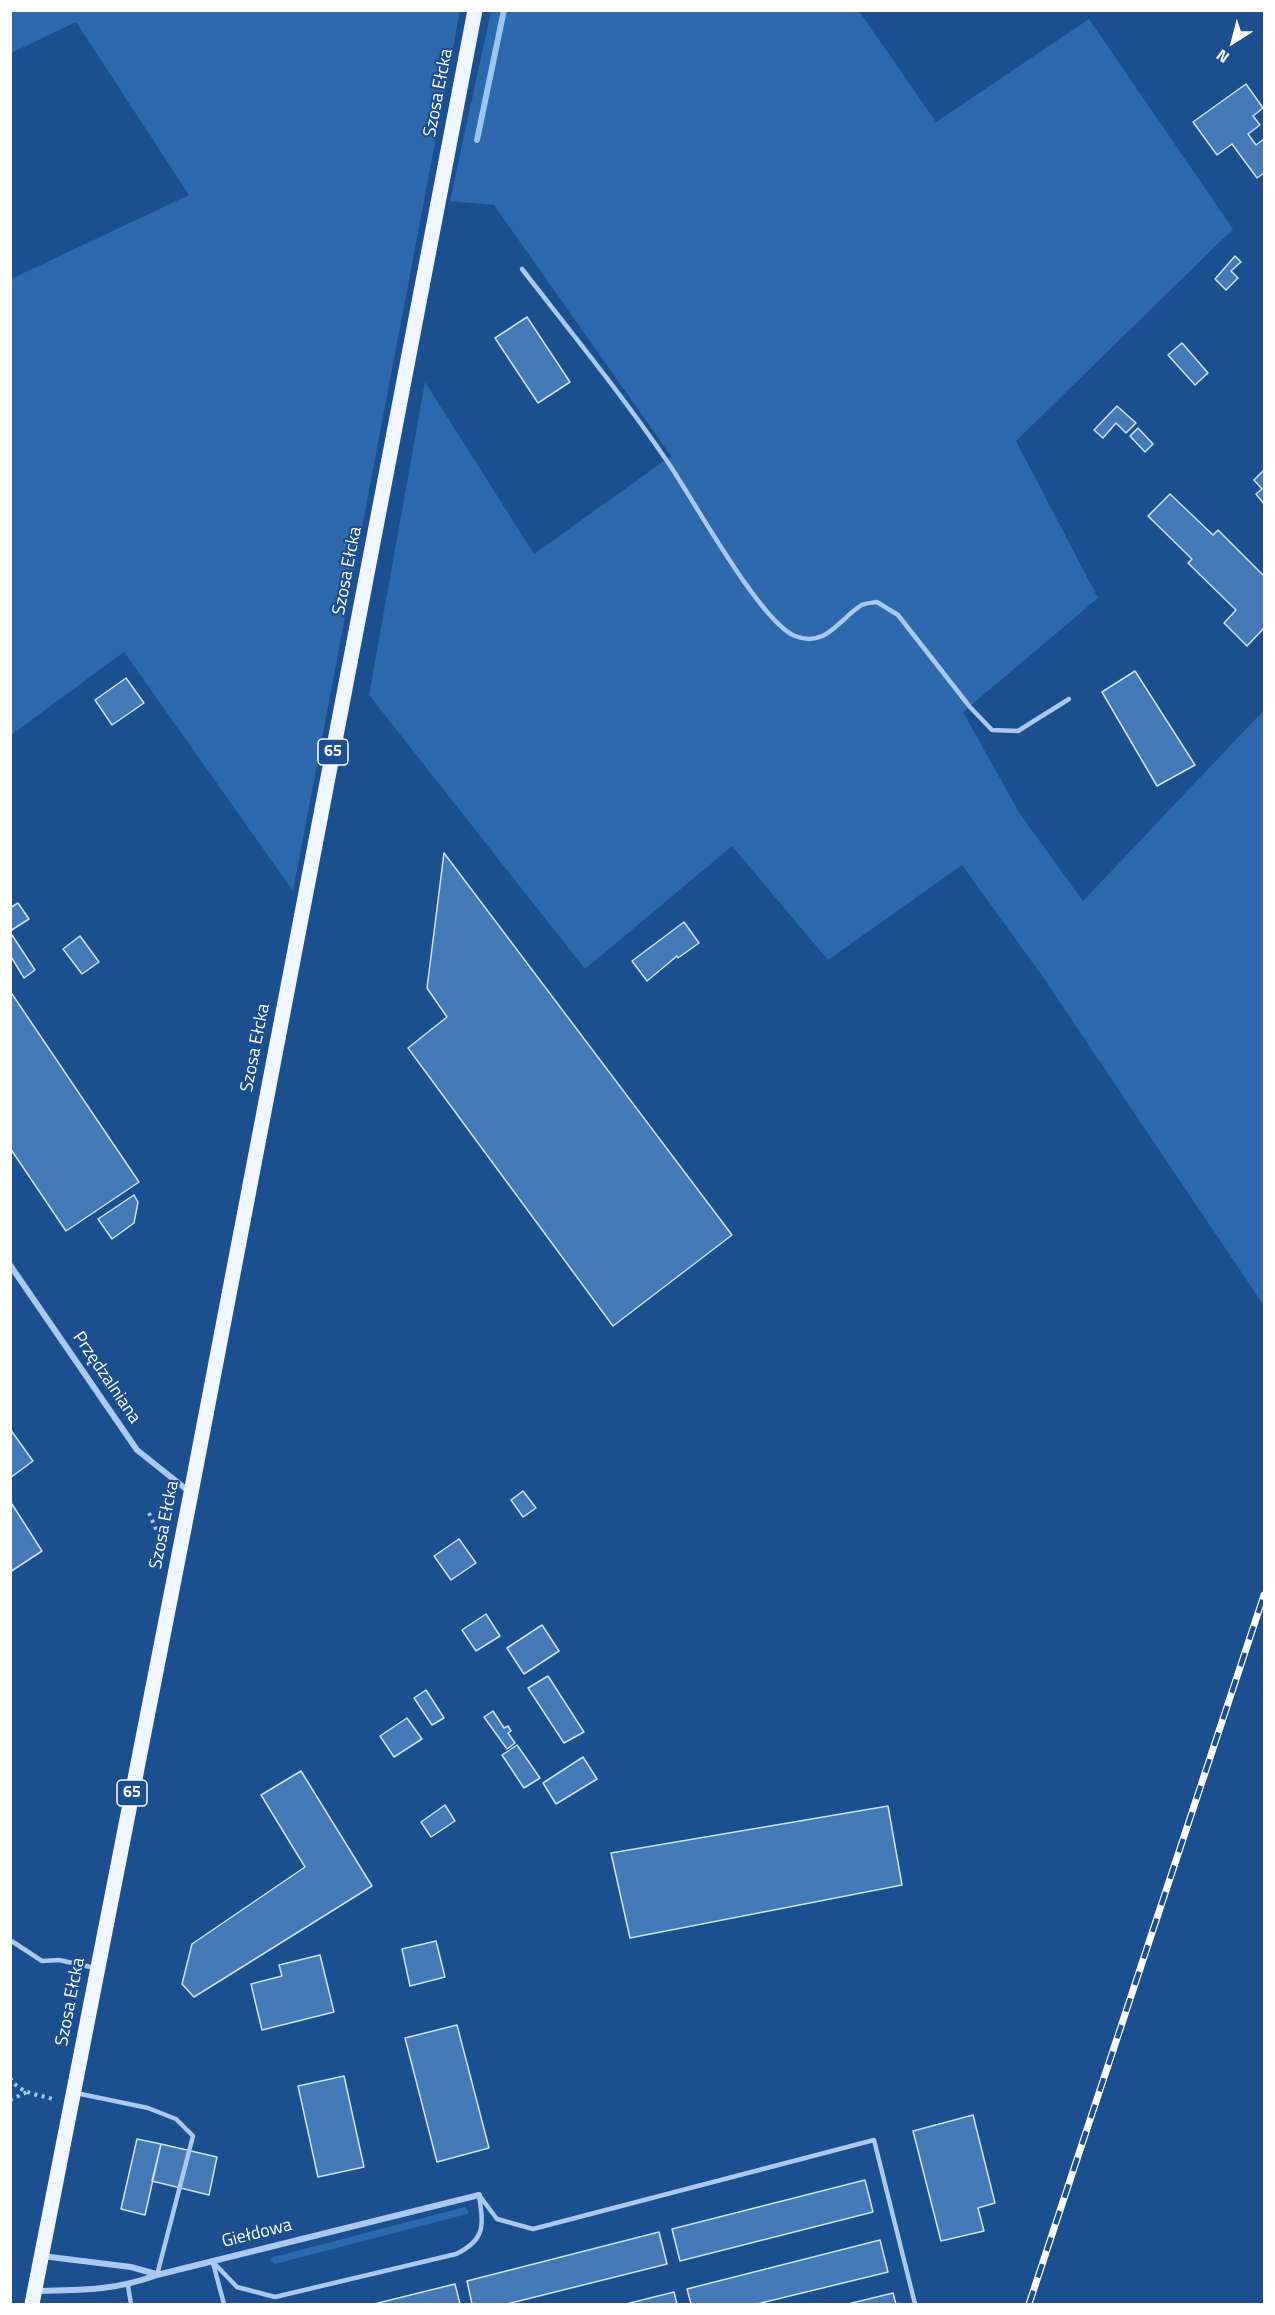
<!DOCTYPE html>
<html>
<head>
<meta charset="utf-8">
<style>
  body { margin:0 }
  #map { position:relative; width:1275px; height:2315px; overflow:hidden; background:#1b4f8f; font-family:"Titillium Web",sans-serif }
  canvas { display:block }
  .frame { position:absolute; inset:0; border:12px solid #fff; pointer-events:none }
  .north { position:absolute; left:1203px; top:12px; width:60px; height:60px; -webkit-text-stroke:4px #1b4f8f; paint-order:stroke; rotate:216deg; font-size:16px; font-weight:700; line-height:24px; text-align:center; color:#fff }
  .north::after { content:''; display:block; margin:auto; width:21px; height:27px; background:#fff; clip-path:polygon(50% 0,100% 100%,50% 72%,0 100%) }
</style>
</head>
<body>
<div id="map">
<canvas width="1275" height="2315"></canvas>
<div class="frame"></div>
<div class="north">N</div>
</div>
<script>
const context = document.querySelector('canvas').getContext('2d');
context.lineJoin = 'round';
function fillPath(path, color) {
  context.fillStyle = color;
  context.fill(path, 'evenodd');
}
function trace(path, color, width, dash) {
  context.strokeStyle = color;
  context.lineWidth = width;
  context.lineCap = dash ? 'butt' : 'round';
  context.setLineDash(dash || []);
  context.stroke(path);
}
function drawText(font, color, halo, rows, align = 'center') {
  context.font = font + ' "Titillium Web",sans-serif';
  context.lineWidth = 4.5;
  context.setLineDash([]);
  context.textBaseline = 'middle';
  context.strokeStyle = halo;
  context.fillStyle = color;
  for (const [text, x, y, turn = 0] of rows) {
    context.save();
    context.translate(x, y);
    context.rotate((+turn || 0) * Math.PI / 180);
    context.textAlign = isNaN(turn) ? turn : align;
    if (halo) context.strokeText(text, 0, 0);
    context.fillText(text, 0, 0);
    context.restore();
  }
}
fillPath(new Path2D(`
  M11,10L460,11L293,891L124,652L11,735V279L189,195L76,22L11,53Z
  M491,11H859L936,122L1089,19L1233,229L1016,441L1098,598L963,712L1020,814L1083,901L1264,710V1306L1043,977L962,865L828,960L732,846L585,969L369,695L425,382L534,554L671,456L494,205L450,201Z
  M465,2207L469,2212L467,2214L275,2264L270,2260L274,2257Z`), '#2e69ad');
trace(new Path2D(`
  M477,140L504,10`), '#9cc4f0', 6);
const building = new Path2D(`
  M1246,84L1263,108L1253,116L1260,125L1248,134L1256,145L1264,139V173L1257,178L1232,144L1217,155L1193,122Z
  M1235,256L1241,262L1231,271L1238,278L1226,290L1215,279Z
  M527,317L570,382L538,403L495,338Z
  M1182,343L1208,373L1195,385L1168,355Z
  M1117,406L1136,423L1126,433L1116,423L1103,438L1094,430Z
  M1138,428L1153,444L1145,452L1130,436Z
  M1264,470V504L1256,494L1262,489L1254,480Z
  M1170,494L1213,535L1218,530L1264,576V628L1247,646L1224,623L1236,610L1188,563L1192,559L1148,516Z
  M1135,671L1195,765L1157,786L1102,692Z
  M126,678L144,703L112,725L95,700Z
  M444,853L732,1235L613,1326L408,1048L447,1017L427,988Z
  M18,903L29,919L10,931V908Z
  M684,922L699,943L678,958L677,956L647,981L632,961Z
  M10,932L35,970L24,978L10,955Z
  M80,936L99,962L82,974L63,949Z
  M10,991L139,1182L66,1231L10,1148Z
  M134,1195L138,1202L134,1223L112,1239L98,1219Z
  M10,1429L33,1461L10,1478Z
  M523,1491L536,1508L523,1517L511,1500Z
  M10,1501L42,1551L10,1572Z
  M459,1539L476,1563L451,1580L434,1556Z
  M486,1614L500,1636L476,1651L462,1630Z
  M542,1625L559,1651L524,1674L507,1648Z
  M548,1676L584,1732L564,1743L528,1688Z
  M426,1690L444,1718L432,1725L414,1698Z
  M493,1711L504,1728L508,1726L511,1731L508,1733L515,1743L507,1749L484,1717Z
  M407,1718L422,1739L394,1757L380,1736Z
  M517,1745L540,1778L524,1788L502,1755Z
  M583,1757L597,1779L556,1804L543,1783Z
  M301,1771L372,1886L194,1997L182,1984L192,1944L305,1867L261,1795Z
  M445,1805L455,1821L431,1837L421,1822Z
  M888,1806L902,1885L630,1938L611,1853Z
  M436,1941L445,1977L410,1986L402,1949Z
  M320,1955L334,2012L262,2030L251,1984L282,1976L279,1965Z
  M457,2025L489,2148L437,2162L405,2038Z
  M344,2076L364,2167L318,2177L298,2086Z
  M973,2115L995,2203L978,2208L984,2231L941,2241L913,2131Z
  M137,2139L161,2144L145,2215L121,2209Z
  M161,2144L217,2157L209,2195L152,2181Z
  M865,2180L873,2212L680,2261L672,2229Z
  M659,2232L667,2264L507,2304H472L467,2281Z
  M880,2240L888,2272L757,2304H691L687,2289Z
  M455,2284L460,2304H374Z
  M674,2292L677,2304H626Z
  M893,2293L896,2304H848Z`);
fillPath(building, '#4478b7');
trace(building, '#cfe3fa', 1.5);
trace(new Path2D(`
  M149,1513L163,1545
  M10,2078C21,2095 39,2094 56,2100
  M10,2100L27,2092`), '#a9c9ee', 4, [3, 4.5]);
trace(new Path2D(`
  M522,269C571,332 622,395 667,461C692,497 760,622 795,636C825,648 838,621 860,606C864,603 871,603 877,602L898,615L970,707L992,730L1018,731L1069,699
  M10,1940L42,1961L59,1960L95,1968
  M76,2093L148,2108L176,2119L193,2136L157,2275
  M479,2195L497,2219L533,2229L874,2140L915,2304
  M212,2261L237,2287L275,2297L456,2254C485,2240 484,2226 479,2196
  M213,2263L224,2304
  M128,2286L131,2304`), '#a9c9ee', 4.5);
trace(new Path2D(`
  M10,1265L137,1450L191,1493
  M42,2256L131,2267L156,2274
  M35,2291C79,2290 114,2291 157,2275L479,2195`), '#a9c9ee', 6);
trace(new Path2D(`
  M32,2304L191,1493L475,10`), '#f0f6ff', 15);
const rail = new Path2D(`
  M1029,2304L1264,1595`);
trace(rail, '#fff', 7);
trace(rail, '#1b4f8f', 4.5, [14]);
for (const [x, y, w] of [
  [333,752,30],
  [132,1793,30]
]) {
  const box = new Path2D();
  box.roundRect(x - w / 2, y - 13, w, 26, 4.5);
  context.fillStyle = '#1b4f8f';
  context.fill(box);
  trace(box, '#fff', 1.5);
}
drawText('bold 16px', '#fff', null, [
  ["65",333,752],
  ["65",132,1793]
]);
drawText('18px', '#fff', '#1b4f8f', [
  ["Szosa Ełcka",439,93,-79],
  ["Szosa Ełcka",348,571,-79],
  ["Szosa Ełcka",256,1048,-79],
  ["Przędzalniana",106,1378,56],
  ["Szosa Ełcka",165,1525,-79],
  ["Szosa Ełcka",71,2002,-79],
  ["Giełdowa",257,2234,-14]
]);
</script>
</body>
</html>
